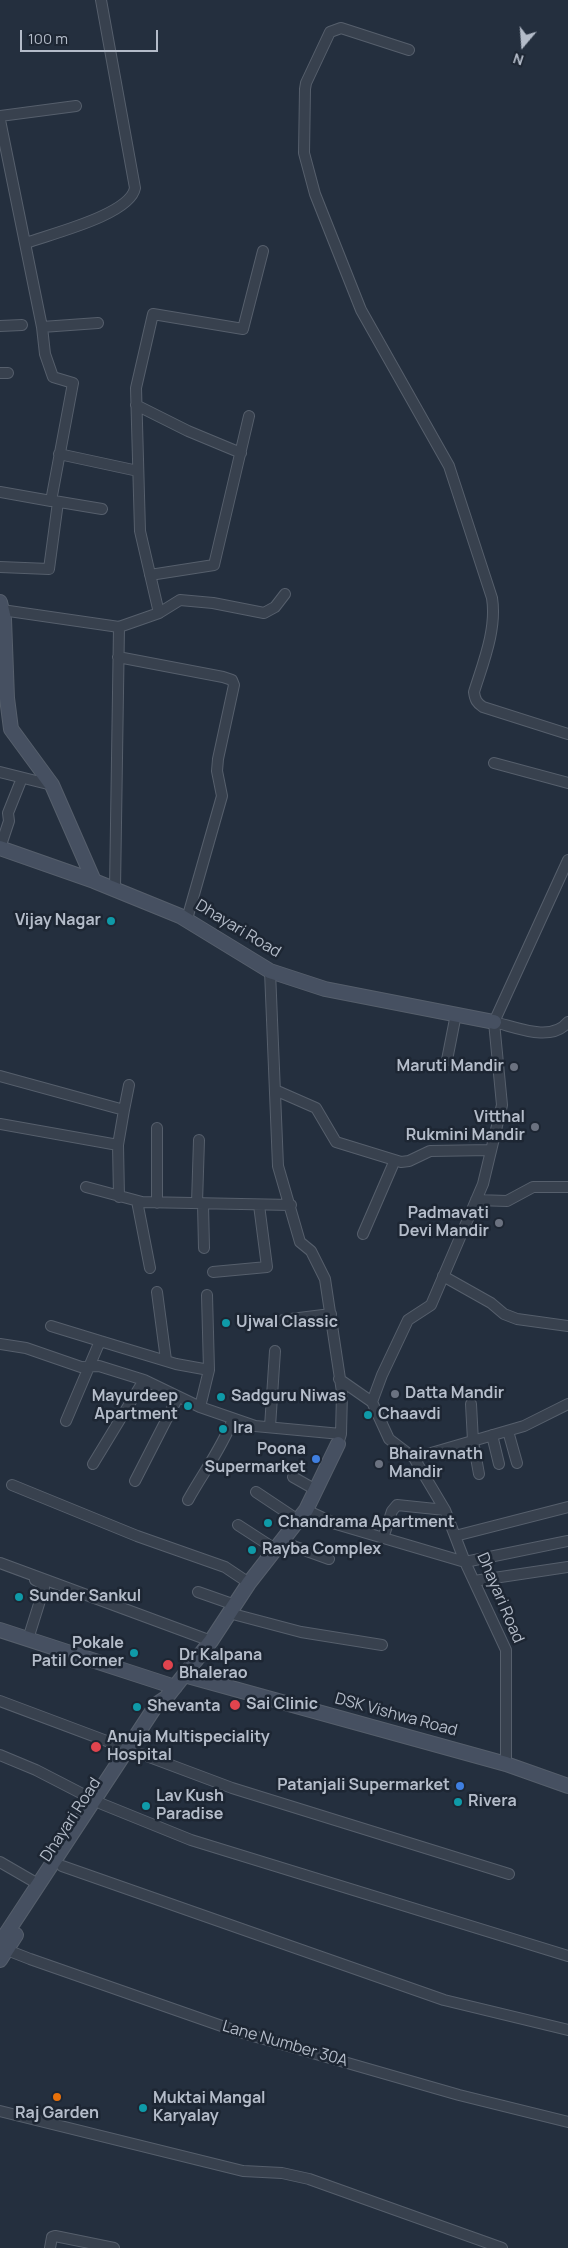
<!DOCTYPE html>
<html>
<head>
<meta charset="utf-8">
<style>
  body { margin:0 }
  #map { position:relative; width:568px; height:2248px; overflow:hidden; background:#242f3e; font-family:Manrope,sans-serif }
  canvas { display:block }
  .north { position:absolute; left:498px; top:20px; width:50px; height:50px; -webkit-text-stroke:4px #1d2633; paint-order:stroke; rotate:198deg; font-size:14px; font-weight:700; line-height:20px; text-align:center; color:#b4bcc9 }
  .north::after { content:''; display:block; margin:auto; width:18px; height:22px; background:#b4bcc9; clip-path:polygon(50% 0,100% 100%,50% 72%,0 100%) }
  .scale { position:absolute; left:20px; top:30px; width:138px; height:22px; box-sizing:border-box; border:2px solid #b4bcc9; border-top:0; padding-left:6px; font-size:15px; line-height:18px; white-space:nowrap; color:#b4bcc9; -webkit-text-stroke:4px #1d2633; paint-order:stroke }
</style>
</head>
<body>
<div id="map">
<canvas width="568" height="2248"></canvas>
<div class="north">N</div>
<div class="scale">100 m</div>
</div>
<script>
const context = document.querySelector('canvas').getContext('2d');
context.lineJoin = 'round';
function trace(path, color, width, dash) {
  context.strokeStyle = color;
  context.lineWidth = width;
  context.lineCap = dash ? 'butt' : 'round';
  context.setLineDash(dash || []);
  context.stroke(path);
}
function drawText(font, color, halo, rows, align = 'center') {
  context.font = font + ' Manrope,sans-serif';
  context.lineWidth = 5;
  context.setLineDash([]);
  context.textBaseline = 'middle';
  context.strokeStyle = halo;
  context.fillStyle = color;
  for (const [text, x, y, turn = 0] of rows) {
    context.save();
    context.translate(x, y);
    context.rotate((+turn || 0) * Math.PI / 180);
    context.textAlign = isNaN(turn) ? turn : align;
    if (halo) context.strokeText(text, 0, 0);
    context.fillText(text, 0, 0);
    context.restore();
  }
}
const street = new Path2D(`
  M409,50L341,28L330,32L306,83L305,89L304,153L315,194L361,310L449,466L492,598C497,629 483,663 474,692C475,700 477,703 483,707L568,734
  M0,116L76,106
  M0,120L42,327L98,323
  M26,243C50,234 130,215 135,188L101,0
  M0,326L22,325
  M0,373H8
  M136,405L188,431L241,453
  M59,454L138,471
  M0,492L51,501L73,383L53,377L45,354L42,327
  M54,501L102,509
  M0,567L49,569L58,502
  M150,575L214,565L249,416
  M2,610L119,627
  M159,613L180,600L213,603L264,613L275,607L285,594
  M118,657L223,677L232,680L234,685L218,759L217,771L222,796L187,919
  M494,763L568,783
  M0,772L52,785
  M0,848L9,821L8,813L22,778
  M115,889L119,627L159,613L140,531L136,388L153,314L243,329L263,251
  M270,971L278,1166L300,1242L311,1251L325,1279L342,1392L341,1434L338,1444
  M494,1022C516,1027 551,1043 568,1022
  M447,1060L456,1014
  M0,1076L124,1110L118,1145L0,1124
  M275,1090L316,1108L336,1142L401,1162L409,1161L430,1151L491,1150
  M124,1110L129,1085
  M157,1128V1203
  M118,1145L119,1197
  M86,1187L142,1202L291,1205
  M476,1200L507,1201L533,1187H568
  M137,1201L150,1268
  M197,1203L199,1140
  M203,1204L204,1248
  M363,1234L395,1160
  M213,1272L267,1267L259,1205
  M443,1276L491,1303L504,1314L517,1319L568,1326
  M157,1292L166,1360
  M283,1320L331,1314
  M51,1326L100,1341
  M0,1344L26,1348L81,1367L99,1366L144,1380L200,1407L255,1426L341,1434
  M339,1379L372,1402
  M471,1404L473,1441L479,1474
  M200,1407L209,1370
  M66,1421L100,1341L176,1364L209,1370L207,1295
  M270,1427L275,1351
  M508,1431L517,1463
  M492,1435L499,1464
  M414,1458L524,1426L568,1404
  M93,1464L144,1380
  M293,1477L316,1490
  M135,1481L178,1397
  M12,1485L137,1536L225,1567L249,1583
  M256,1492L298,1520
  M188,1500C203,1473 222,1448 233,1419
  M306,1510L336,1524L465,1562L568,1541
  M238,1525L275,1549
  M455,1536L568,1507
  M383,1538L392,1511L397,1505L445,1510
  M282,1542L329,1559
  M0,1563L211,1641
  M474,1581L568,1567
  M198,1592L235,1605
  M229,1613L301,1632L382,1645
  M28,1639L44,1588V1585L35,1580
  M0,1701L232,1788L509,1874
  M0,1755L36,1770L102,1804L191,1840L568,1956
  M506,1764V1650L465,1562L445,1510L414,1458L389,1439L372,1402L382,1375L408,1320L431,1305L483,1184L502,1105L494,1022L568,860
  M0,1862L38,1884
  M62,1866L444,2000L568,2030
  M7,1950L30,1959L236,2031L459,2095L568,2122
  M0,2111L243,2171L282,2173L309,2179L502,2248
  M50,2248L52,2237L55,2236L114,2248`);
const secondary = new Path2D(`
  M0,602L4,619L7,698L11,729L52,785L94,881
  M0,848L94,881L180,916L270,971L325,989L494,1022
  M0,1630L175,1687
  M184,1675L506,1764L568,1786
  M0,1943L157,1704L166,1698L211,1641L249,1583L306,1510L338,1444
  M0,1960L16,1935`);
trace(street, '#565f6c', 12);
trace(secondary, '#565f6c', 16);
trace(street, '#38414e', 10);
trace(secondary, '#465061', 14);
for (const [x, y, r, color] of [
  [111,921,5,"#0f9aa8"],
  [514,1067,5,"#6b7280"],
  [535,1127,5,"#6b7280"],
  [499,1223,5,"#6b7280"],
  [226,1323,5,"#0f9aa8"],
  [395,1394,5,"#6b7280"],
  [221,1397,5,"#0f9aa8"],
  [188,1406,5,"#0f9aa8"],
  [368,1415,5,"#0f9aa8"],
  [223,1429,5,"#0f9aa8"],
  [316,1459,5,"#3f7fe0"],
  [379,1464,5,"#6b7280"],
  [268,1523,5,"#0f9aa8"],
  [252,1550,5,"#0f9aa8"],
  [19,1597,5,"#0f9aa8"],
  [134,1653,5,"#0f9aa8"],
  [168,1665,6,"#e0444e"],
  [235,1705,6,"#e0444e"],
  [137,1707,5,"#0f9aa8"],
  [96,1747,6,"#e0444e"],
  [460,1786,5,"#3f7fe0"],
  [458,1802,5,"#0f9aa8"],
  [146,1806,5,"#0f9aa8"],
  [57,2097,5,"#e8710a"],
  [143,2108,5,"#0f9aa8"]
]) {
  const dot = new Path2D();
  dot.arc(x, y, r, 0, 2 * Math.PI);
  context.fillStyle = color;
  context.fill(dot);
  trace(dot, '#1d2633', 2);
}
drawText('bold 16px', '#b4bcc9', '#1d2633', [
  ["Vijay Nagar",101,921,"right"],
  ["Maruti Mandir",504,1067,"right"],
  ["Vitthal",525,1118,"right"],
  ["Rukmini Mandir",525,1136,"right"],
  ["Padmavati",489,1214,"right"],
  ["Devi Mandir",489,1232,"right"],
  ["Ujwal Classic",236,1323],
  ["Datta Mandir",405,1394],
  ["Mayurdeep",178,1397,"right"],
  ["Apartment",178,1415,"right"],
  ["Sadguru Niwas",231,1397],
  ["Chaavdi",378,1415],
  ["Ira",233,1429],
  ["Poona",306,1450,"right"],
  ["Supermarket",306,1468,"right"],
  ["Bhairavnath",389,1455],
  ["Mandir",389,1473],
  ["Chandrama Apartment",278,1523],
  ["Rayba Complex",262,1550],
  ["Sunder Sankul",29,1597],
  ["Pokale",124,1644,"right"],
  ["Patil Corner",124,1662,"right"],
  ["Dr Kalpana",179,1656],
  ["Bhalerao",179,1674],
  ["Sai Clinic",246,1705],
  ["Shevanta",147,1707],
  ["Anuja Multispeciality",107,1738],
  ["Hospital",107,1756],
  ["Patanjali Supermarket",450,1786,"right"],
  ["Lav Kush",156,1797],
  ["Paradise",156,1815],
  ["Rivera",468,1802],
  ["Muktai Mangal",153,2099],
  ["Karyalay",153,2117],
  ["Raj Garden",57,2114,"center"]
], 'left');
drawText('16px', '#b4bcc9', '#1d2633', [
  ["Dhayari Road",238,929,31],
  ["Dhayari Road",500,1598,67],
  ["DSK Vishwa Road",396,1715,15],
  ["Dhayari Road",71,1820,-57],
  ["Lane Number 30A",285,2044,16]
]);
</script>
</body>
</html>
